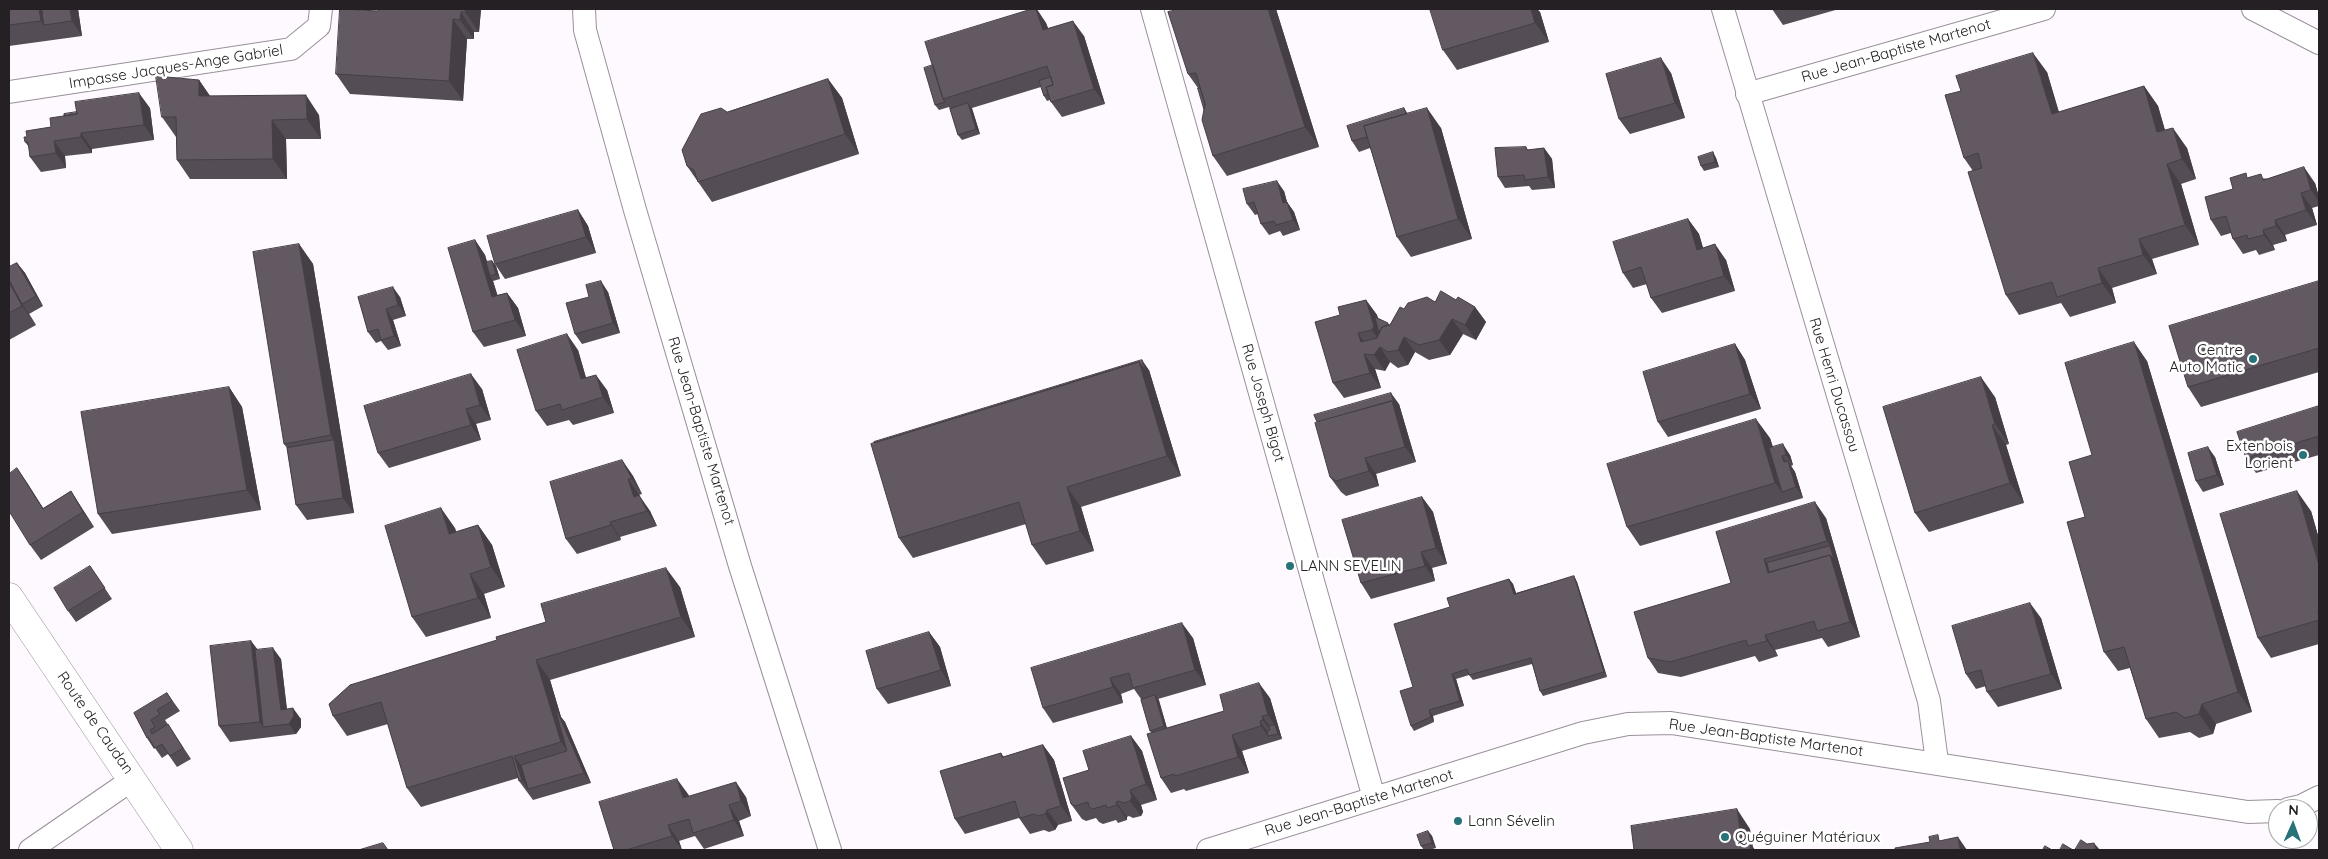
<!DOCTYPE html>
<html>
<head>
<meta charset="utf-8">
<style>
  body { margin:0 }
  #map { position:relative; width:2328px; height:859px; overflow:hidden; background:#fef9fe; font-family:Quicksand,sans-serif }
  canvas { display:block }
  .frame { position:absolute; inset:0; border:10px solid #242024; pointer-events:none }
  .north { position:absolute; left:2268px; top:799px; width:50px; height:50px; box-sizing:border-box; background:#fff; border:1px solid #a7a6a7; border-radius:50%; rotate:2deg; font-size:14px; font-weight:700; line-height:20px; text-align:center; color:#242024 }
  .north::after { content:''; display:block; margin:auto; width:18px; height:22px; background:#287279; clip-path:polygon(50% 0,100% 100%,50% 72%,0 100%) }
</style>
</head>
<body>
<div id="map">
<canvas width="2328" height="859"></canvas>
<div class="frame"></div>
<div class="north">N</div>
</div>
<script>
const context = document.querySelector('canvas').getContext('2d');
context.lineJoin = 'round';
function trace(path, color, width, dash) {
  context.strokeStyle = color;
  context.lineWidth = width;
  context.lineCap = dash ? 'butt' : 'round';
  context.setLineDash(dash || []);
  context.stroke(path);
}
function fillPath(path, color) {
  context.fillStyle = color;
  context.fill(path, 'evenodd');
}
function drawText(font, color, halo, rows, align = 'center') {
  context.font = font + ' Quicksand,sans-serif';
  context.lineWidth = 5;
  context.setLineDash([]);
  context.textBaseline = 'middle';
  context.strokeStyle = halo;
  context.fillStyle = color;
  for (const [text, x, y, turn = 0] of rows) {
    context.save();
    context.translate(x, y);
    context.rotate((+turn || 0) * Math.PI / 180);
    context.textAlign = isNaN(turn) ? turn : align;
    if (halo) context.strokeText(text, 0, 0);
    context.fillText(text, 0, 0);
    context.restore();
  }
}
const minor = new Path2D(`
  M584,9L585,30L635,210L740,566L830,850
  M1152,9L1374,798
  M1723,9L1929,701L1937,762
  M2253,9L2319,43
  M9,92L291,49L319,26L321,9
  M1747,94L2044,9
  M2288,809L2301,806L2319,797
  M30,850L133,779
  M1208,850L1583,733L1628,724L1671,723L2248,812L2278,811`);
const tertiary = new Path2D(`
  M9,597L179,850`);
trace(minor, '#9a909b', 24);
trace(tertiary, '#9a909b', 29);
trace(minor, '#fff', 22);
trace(tertiary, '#fff', 28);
fillPath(new Path2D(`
  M9,9H78L82,36L9,46Z
  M378,9H481L479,32H474V39H467L463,101L350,94L336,74L378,11Z
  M1032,9H1037L1046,23L1048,28L1084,36L1105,104L1062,117L1051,102L1050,100L1047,101L1044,96L1041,87L972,108L980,134L962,140L958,135L950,109L949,107L939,110L935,105L933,65Z
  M1276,9L1319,147L1227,176L1213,156L1204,109L1198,88L1188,74Z
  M1430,9H1537L1540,12L1549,42L1457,70L1443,50Z
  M1772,9H1839L1783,25Z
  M2047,72L2059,112L2144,86L2158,106L2165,130L2187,148L2196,179L2181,184L2199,245L2152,259L2157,274L2112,288L2116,303L2070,317L2061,303L2019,315L2006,295L1973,171L1964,158Z
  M1671,73L1685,118L1630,134L1619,119Z
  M828,79L842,98L859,154L712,202L687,166L727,112Z
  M199,80L210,96L319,115L321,139H286L287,179H190L177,160L176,137L162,117Z
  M150,108L154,140L92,149V153L65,156L66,168L41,172L30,157L29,147L25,142L27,137L51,127Z
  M1404,108L1408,114L1441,128L1472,239L1411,257L1397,237L1371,150L1370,148L1359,152L1352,141Z
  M1526,147L1528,150L1544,148L1552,159L1555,188L1532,190L1529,186L1505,188L1498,177Z
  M1713,152L1716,158L1719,167L1704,171L1701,166Z
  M2249,177L2315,183L2319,197V206L2312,208L2317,225L2285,235L2287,241L2273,245L2275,250L2259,255L2256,250L2243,254L2233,239L2231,233L2221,236L2211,220L2233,189Z
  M1284,191L1287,202L1294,212L1300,230L1283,236L1280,231L1269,235L1261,224L1258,214L1255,215L1247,204Z
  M578,210L588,226L596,253L505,279L495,264Z
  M1688,219L1699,234L1703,248L1726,260L1735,291L1662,313L1651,298L1647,284L1633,288L1623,273Z
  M475,240L485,255L487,262L492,261L496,266L500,279L493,281L497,295L507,293L518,308L526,336L484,347L473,332Z
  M299,244L313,264L354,513L307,520L296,505L287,448L284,444Z
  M17,263L25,273L43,306L29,314L36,325L9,340V267Z
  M2319,281V372L2201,407L2188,387Z
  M608,292L620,333L582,344L575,334L589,297Z
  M358,297H400L406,316L393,320L401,346L388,350L381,341L376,343L368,332Z
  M1366,300L1377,315L1378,318L1389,325L1404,309L1435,302L1456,300L1475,307L1486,322L1476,340L1463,334L1450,355L1429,360L1415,352L1408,365L1398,368L1390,362L1385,371L1375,369L1381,388L1344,398L1333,383L1340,315Z
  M1735,344L1745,360L1761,409L1668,437L1658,422Z
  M578,350L586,378L607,390L614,413L573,425L569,420L547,426L536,411Z
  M2147,361L2252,712L2216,724L2213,734L2199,738L2190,732L2159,738L2146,719L2130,668L2118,671L2104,652L2085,517L2092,455Z
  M1149,370L1181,476L1081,507L1094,551L1046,565L1032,545L1026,524L913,558L899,538Z
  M229,387L242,407L261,510L112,534L98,514Z
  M482,389L491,420L476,424L481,440L389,468L378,453Z
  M1995,397L2009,444L2006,445L2024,503L1929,532L1915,513Z
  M1399,404L1416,462L1376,474L1379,486L1346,496L1341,492L1330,477Z
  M2319,406V455L2256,473L2246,458Z
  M1770,438L1773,447L1790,455L1793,465L1791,466L1795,472L1803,498L1640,546L1627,527Z
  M2215,457L2224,485L2203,492L2196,481Z
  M622,460L633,476L642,494L639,495V496L650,511L657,526L620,537L621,540L577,554L566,539Z
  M17,468L43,508L71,491L94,527L41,560L30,545Z
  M1422,497L1433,512L1447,564L1432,568L1435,581L1371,599L1361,583Z
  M2311,511L2319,539V644L2271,658L2258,638Z
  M1826,518L1860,637L1828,647L1822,638L1775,650L1778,656L1759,662L1755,656L1681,677L1658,673L1648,658L1731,583L1716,532Z
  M478,525L492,545L505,587L484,594L491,618L426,637L412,617L455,528L456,532Z
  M90,566L112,599L76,622L68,611Z
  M1574,576L1577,582L1607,677L1543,696L1540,691L1532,664L1473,680L1469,675L1456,679L1464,706L1433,716L1434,722L1414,731L1411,726L1413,687L1450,607L1509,579L1513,584L1516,593Z
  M680,587L695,637L550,680L561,717L565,722L591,783L533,800L519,781L518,778L421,807L407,788L388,724L347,736L333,716Z
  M2041,618L2062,689L1998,707L1987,692L1986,686L1976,689L1966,674Z
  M929,632L940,647L951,686L888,704L877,689Z
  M1193,638L1206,685L1158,699L1167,728L1270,698L1282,739L1242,751L1249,773L1186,791L1184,789L1171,793L1161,778L1152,733L1150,731L1141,699L1134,689L1121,694L1123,703L1053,723L1043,708Z
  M251,641L258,650L281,659L287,709L301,719V727L296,734L230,742L219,726Z
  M167,693L180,711L165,720L191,759L177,767L168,754L162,758L155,748L154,749L147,738L134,713Z
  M1131,736L1142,751L1157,800L1141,805L1143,812L1141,816L1133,818L1129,816L1127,817V820L1118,823L1116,820L1103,824L1099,822L1096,818L1086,821L1082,819L1071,804L1089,770Z
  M1043,745L1054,760L1072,821L1058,825L1055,830L1049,832L1044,830L1030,834L1019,818L965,834L955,819L1001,753L1004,757Z
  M688,794L689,796L746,797L751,816L739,821L744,836L704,849L695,836L679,841L682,850H614Z
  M1428,831L1432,836L1436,848L1429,850H1424L1421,846Z`), '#554d55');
fillPath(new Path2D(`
  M39,9H50L44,25L41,21Z
  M70,9H78L82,36L72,21Z
  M466,9H481L479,32L465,12Z
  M1036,9L1046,23L1054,45L1043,30Z
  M1268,9H1276L1319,147L1305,127Z
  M1531,9H1537L1540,12L1549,42L1535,23Z
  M461,12L474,32V39L460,20Z
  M453,19L467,39L463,101L449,81Z
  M1073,21L1084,36L1105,104L1094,89Z
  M2033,53L2047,72L2065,134L2052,114Z
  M1661,58L1671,73L1685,118L1675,103Z
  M828,79L842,98L859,154L845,134Z
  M199,80L212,99L199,96Z
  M2144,86L2158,106L2171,152L2157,132Z
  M139,93L150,108L154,140L144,125Z
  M306,95L319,115L321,139L307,119Z
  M968,103L972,109L980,134L976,129Z
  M1427,108L1441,128L1472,239L1458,219Z
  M272,120L286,139L287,179L273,159Z
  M2173,128L2187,148L2196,179L2182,159Z
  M81,133L92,149V153L81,137Z
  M54,141L65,156L66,168L56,153Z
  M1544,148L1552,159L1555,188L1548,177Z
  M1713,152L1716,158L1719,167L1715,162Z
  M2167,164L2181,184L2199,245L2185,225Z
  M2304,167L2315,183L2319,197V202L2311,190Z
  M1277,181L1284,191L1287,202L1294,212L1300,230L1293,220L1283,203Z
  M2301,193L2312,208L2317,225L2306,210Z
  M578,210L588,226L596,253L586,237Z
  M1688,219L1699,234L1708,265L1697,250Z
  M2275,220L2285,235L2287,241L2276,226Z
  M2263,230L2273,245L2275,250L2264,235Z
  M2139,239L2152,259L2157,274L2143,255Z
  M475,240L485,255L491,275L490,276L493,281L503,312L492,297Z
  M299,244L313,264L354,513L343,498L334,440L331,435Z
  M1715,244L1726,260L1735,291L1724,276Z
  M492,261L496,266L500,279L496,274Z
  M17,263L25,273L43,306L36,296Z
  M2098,268L2112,288L2116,303L2102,283Z
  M9,277L22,304L29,314L36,325L22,306L9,282Z
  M601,281L608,292L620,333L613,323Z
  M393,287L400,297L406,316L398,305Z
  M507,293L518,308L526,336L515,320Z
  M1366,300L1377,315L1382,334L1388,323L1391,328L1382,345L1372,330Z
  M1475,307L1486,322L1476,340L1465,325Z
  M386,309L393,320L401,346L394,336Z
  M1452,319L1463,334L1450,355L1439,340Z
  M1358,333L1369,349L1361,342Z
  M567,334L578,350L591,395L581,379Z
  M1404,337L1415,352L1408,365L1398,350Z
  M2134,342L2147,361L2252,712L2238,692Z
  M1735,344L1745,360L1761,409L1750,394Z
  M1380,347L1390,362L1385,371L1374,355Z
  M1364,354L1375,369L1381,388L1370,373Z
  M1142,360L1149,370L1181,476L1167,456L1139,362Z
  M471,374L482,389L491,420L480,405Z
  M596,375L607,390L614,413L603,397Z
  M1981,377L1995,397L2009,444L1995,424Z
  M229,387L242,407L261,510L247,490Z
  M1391,393L1399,404L1416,462L1405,447L1392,401Z
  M466,409L476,424L481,440L471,425Z
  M1756,419L1770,438L1786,491L1782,492L1775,483Z
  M1992,425L2006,445L2024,503L2010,483Z
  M1783,444L1790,455L1793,465L1786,455Z
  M2208,447L2215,457L2224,485L2217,475Z
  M1782,456L1789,465L1788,461L1795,472L1803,498L1796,487L1784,462Z
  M1365,458L1376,474L1379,486L1369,471Z
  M622,460L633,476L642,494L632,479Z
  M17,468L28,484L53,524L43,509Z
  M628,479L639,495L644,512L634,497Z
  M1067,487L1081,507L1094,551L1080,531Z
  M71,491L81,507L94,527L83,512Z
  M2297,491L2311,511L2319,539V565Z
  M639,495L650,511L657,526L647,511Z
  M1422,497L1433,512L1447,564L1436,548Z
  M1815,502L1826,518L1837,556L1827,541Z
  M441,508L455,528L462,554L449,534Z
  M610,522L620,537L621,540L611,525Z
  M478,525L492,545L505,587L491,567Z
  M1830,546L1837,556L1860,637L1850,622L1830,555Z
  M1421,552L1432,568L1435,581L1425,566Z
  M1764,559L1774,574L1768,573Z
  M666,568L680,587L695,637L681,617Z
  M470,574L484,594L491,618L478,598Z
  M1574,576L1577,582L1607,677L1604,672Z
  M1509,579L1513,584L1518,599L1514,594Z
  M2030,603L2041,618L2062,689L2051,674Z
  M1182,623L1193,638L1206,685L1195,670Z
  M929,632L940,647L951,686L941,670Z
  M1765,635L1775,650L1778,656L1767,641Z
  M251,641L262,656L263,727L260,722Z
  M273,648L281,659L288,720L281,710Z
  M536,660L550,680L561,717L565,722L591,783L561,742Z
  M1452,674L1456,679L1464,706L1460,701Z
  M1110,678L1121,694L1123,703L1113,687Z
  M1259,683L1270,698L1282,739L1278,734L1275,725L1268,715Z
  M1155,695L1159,700L1168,732L1164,726Z
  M2202,704L2216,724L2213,734L2199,714Z
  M293,708L301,719V727L296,734L289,724Z
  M1429,710L1433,716L1434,722L1431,717Z
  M1262,716L1273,731L1274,735L1263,720Z
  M1260,721L1270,736H1268L1261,726Z
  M1232,735L1242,751L1249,773L1238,757Z
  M1131,736L1142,751L1157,800L1146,784Z
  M1043,745L1054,760L1072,821L1061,806Z
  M514,756L528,775V789L522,780Z
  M677,779L688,794L694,813L683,798Z
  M736,782L746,797L751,816L741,801Z
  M1130,790L1141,805L1143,812L1141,816L1130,801Z
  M1116,802L1127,817V820L1117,805Z
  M729,805L739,821L744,836L734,820Z
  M1737,809L1750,829L1753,847L1755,850H1752L1741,838Z
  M1047,810L1058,825L1055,830L1045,814Z
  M668,825L679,841L682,850L672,836Z
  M1428,831L1432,836L1436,848L1432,843Z
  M1958,837L1967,850H1960Z
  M2094,843L2100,850H2096Z`), '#453e45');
const building = new Path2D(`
  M9,9H39L41,21L9,25Z
  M42,9H70L72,21L44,25Z
  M340,9L378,11V9H466L465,12H461L460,20L453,19L449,81L336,74Z
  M1032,9H1036L1043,30L1073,21L1094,89L1051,102L1046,87L1053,85L1047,66L943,99L925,42Z
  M1180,9H1268L1305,127L1213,156L1202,120L1205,104L1196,73L1188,74L1168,12Z
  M1430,9H1531L1535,23L1443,50Z
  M2033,53L2052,114L2144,86L2157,132L2173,128L2182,159L2167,164L2185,225L2139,239L2143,255L2098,268L2102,283L2057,297L2052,282L2006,295L1968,172L1982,168L1978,153L1964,158L1945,95L1961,91L1956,76Z
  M1661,58L1675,103L1619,119L1606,74Z
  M933,65L943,99L945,102L935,105L924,68Z
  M156,76L199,80V96L306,95L307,119L272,120L273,159L177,160L176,117H162Z
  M1051,77L1053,85L1046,87L1048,94L1044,96L1039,81Z
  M828,79L845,134L698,182L694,170L687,166L682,150L701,114L721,108L727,112Z
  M1198,88H1200L1205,104L1204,109Z
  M139,93L144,125L81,133V137L54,141L56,153L30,157L28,142H25L24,137H27L26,131L51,127L50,118L77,114L75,102Z
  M968,103L976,129L958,135L950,109Z
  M1404,108L1406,114L1364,126L1367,137L1352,141L1347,126Z
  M1427,108L1458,219L1397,237L1364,126Z
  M77,112V114L64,116V114Z
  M1526,147L1527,150L1544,148L1548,177L1525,180L1524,175L1498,177L1495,148Z
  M1713,152L1715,162L1701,166L1698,157Z
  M2304,167L2311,190L2301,193L2306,210L2275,220L2276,226L2263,230L2264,235L2248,239L2247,235L2233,239L2226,216L2211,220L2205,197L2233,189L2230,178L2246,173L2247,178L2261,174L2263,180Z
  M1277,181L1283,203L1287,202L1293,220L1276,225L1274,221L1261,224L1254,202L1247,204L1243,189Z
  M578,210L586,237L495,264L487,236Z
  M1688,219L1697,250L1715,244L1724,276L1651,298L1641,267L1623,273L1613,242Z
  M475,240L492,297L507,293L515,320L473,332L448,248Z
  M299,244L331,435L284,444L253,252Z
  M492,261L496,274L490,276L486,262Z
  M17,263L36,296L22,304L9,280V267Z
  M601,281L613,323L575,334L566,303L589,297L586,285Z
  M2319,281V348L2188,387L2169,326Z
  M9,282L22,306L9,313Z
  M393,287L398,305L386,309L394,336L381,340L378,329L368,332L358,297Z
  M1441,291L1456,300L1458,297L1475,307L1465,325L1452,319L1439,340L1419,345L1404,337L1398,350L1388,352L1380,347L1374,355L1364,354L1370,373L1333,383L1315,322L1340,315L1338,307L1366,300L1374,326L1372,330L1358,333L1361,342L1377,338L1382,327L1390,325L1400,307L1404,309L1408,303L1427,297L1435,302Z
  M1375,317L1388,323L1387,325L1382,327L1379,332Z
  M567,334L581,379L596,375L603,397L562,410L560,404L536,411L517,350Z
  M2134,342L2238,692L2202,704L2199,714L2185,718L2176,712L2146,719L2124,647L2104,652L2067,522L2085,517L2069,462L2092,455L2065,363Z
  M1735,344L1750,394L1658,422L1643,372Z
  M1142,360L1146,371L1139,362L874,443V442Z
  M1139,362L1167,456L1067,487L1080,531L1032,545L1019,502L899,538L871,444Z
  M471,374L480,405L466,409L471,425L378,453L364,406Z
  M1981,377L1995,424L1992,425L2010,483L1915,513L1883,407Z
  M229,387L247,490L98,514L81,412Z
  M1391,393L1395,406L1392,401L1317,422L1314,415Z
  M1392,401L1405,447L1365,458L1369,471L1336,481L1330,477L1315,423Z
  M2319,406V436L2246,458L2237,432Z
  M1756,419L1775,483L1627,527L1607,464Z
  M334,440L343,498L296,505L287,448Z
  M1783,444L1786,455L1782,456L1784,462L1788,461L1796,487L1782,492L1769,448Z
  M2208,447L2217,475L2196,481L2188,453Z
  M622,460L632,479H628L634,497L639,495L647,511L610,522L611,525L566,539L550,482Z
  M17,468L43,509L71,491L83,512L30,545L9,511V474Z
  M2297,491L2319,565V609L2318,611L2319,620L2258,638L2220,514Z
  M1422,497L1436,548L1421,552L1425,566L1361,583L1342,520Z
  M1815,502L1827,541L1764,559L1768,573L1830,555L1850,622L1817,631L1814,621L1765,635L1767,641L1748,646L1746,640L1670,662L1648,658L1634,612L1731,583L1716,532Z
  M441,508L449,534L478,525L491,567L470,574L478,598L412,617L385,526Z
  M1830,546L1834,559L1830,555L1769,572L1767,563Z
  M90,566L105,588L68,611L54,588Z
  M666,568L681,617L536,660L561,742L514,756L522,780L519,781L512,756L407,788L381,702L333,716L329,704L350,685L497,640L496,637L546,622L541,604Z
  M1574,576L1604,672L1540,691L1531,658L1469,675L1467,669L1452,674L1460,701L1429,710L1431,717L1411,726L1400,691L1413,687L1394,624L1450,607L1447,598L1509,579L1514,594Z
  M2030,603L2051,674L1987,692L1981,670L1966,674L1952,626Z
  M1182,623L1195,670L1133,688L1129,673L1110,678L1113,687L1043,708L1031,668Z
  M929,632L941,670L877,689L866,651Z
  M251,641L260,722L219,726L210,646Z
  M273,648L281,710L293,708L294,716L289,724L263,727L255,650Z
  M1259,683L1268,715L1262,716L1263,720L1260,721L1261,726L1232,735L1238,757L1175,776L1174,774L1161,778L1147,734L1224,711L1220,695Z
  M167,693L172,701L157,710L160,714L151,720L155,727L150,730L152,734L168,724L183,748L170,756L162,744L155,748L148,737L147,738L134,713Z
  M1155,695L1164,726L1150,731L1141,700Z
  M557,711L584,773L528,789L521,765L567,751L556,712Z
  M1275,725L1278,734L1268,736L1267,731L1270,730L1269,726Z
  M1131,736L1146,784L1130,790L1132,797L1130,801L1123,803L1119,801L1116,802L1117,805L1107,808L1106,805L1093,809L1089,807L1088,802L1075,806L1071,804L1063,778L1089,770L1083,751Z
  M1043,745L1061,806L1047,810L1045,814L1038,816L1034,814L1020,818L1015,801L955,819L940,771L1001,753L1002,757Z
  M677,779L683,798L736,782L741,801L729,805L734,820L693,833L689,819L668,825L672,836L626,850H614L599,802Z
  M1737,809L1741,838L1750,842L1751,849L1749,850H1634L1631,826Z
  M1428,831L1432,843L1421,846L1417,835Z
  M1938,835L1939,841L1958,837L1960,850H1895V848L1930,842L1929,837Z
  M2081,840L2087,844L2094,843L2096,850H2075Z
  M383,843L388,850H359Z
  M2063,844L2073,850H2060Z
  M2045,846L2052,850H2043Z`);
fillPath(building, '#635963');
trace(building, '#453e45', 1);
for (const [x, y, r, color] of [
  [2253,359,5,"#287279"],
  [2303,455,5,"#287279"],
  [1290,566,5,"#287279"],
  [1458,821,5,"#287279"],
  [1725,837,5,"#287279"]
]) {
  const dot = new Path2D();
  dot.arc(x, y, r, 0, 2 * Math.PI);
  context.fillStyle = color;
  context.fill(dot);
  trace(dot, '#fff', 2);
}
drawText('15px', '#242024', '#fff', [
  ["Rue Jean-Baptiste Martenot",1896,51,-16],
  ["Impasse Jacques-Ange Gabriel",176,67,-9],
  ["Rue Henri Ducassou",1834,385,73],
  ["Rue Joseph Bigot",1263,403,74],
  ["Rue Jean-Baptiste Martenot",701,431,73],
  ["Route de Caudan",95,723,55],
  ["Rue Jean-Baptiste Martenot",1766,738,8],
  ["Rue Jean-Baptiste Martenot",1359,803,-17]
]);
drawText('15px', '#242024', '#fff', [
  ["Centre",2243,350,"right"],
  ["Auto Matic",2243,367,"right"],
  ["Extenbois",2293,446,"right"],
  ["Lorient",2293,463,"right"],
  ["LANN SEVELIN",1300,566],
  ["Lann Sévelin",1468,821],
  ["Quéguiner Matériaux",1735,837]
], 'left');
</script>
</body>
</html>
